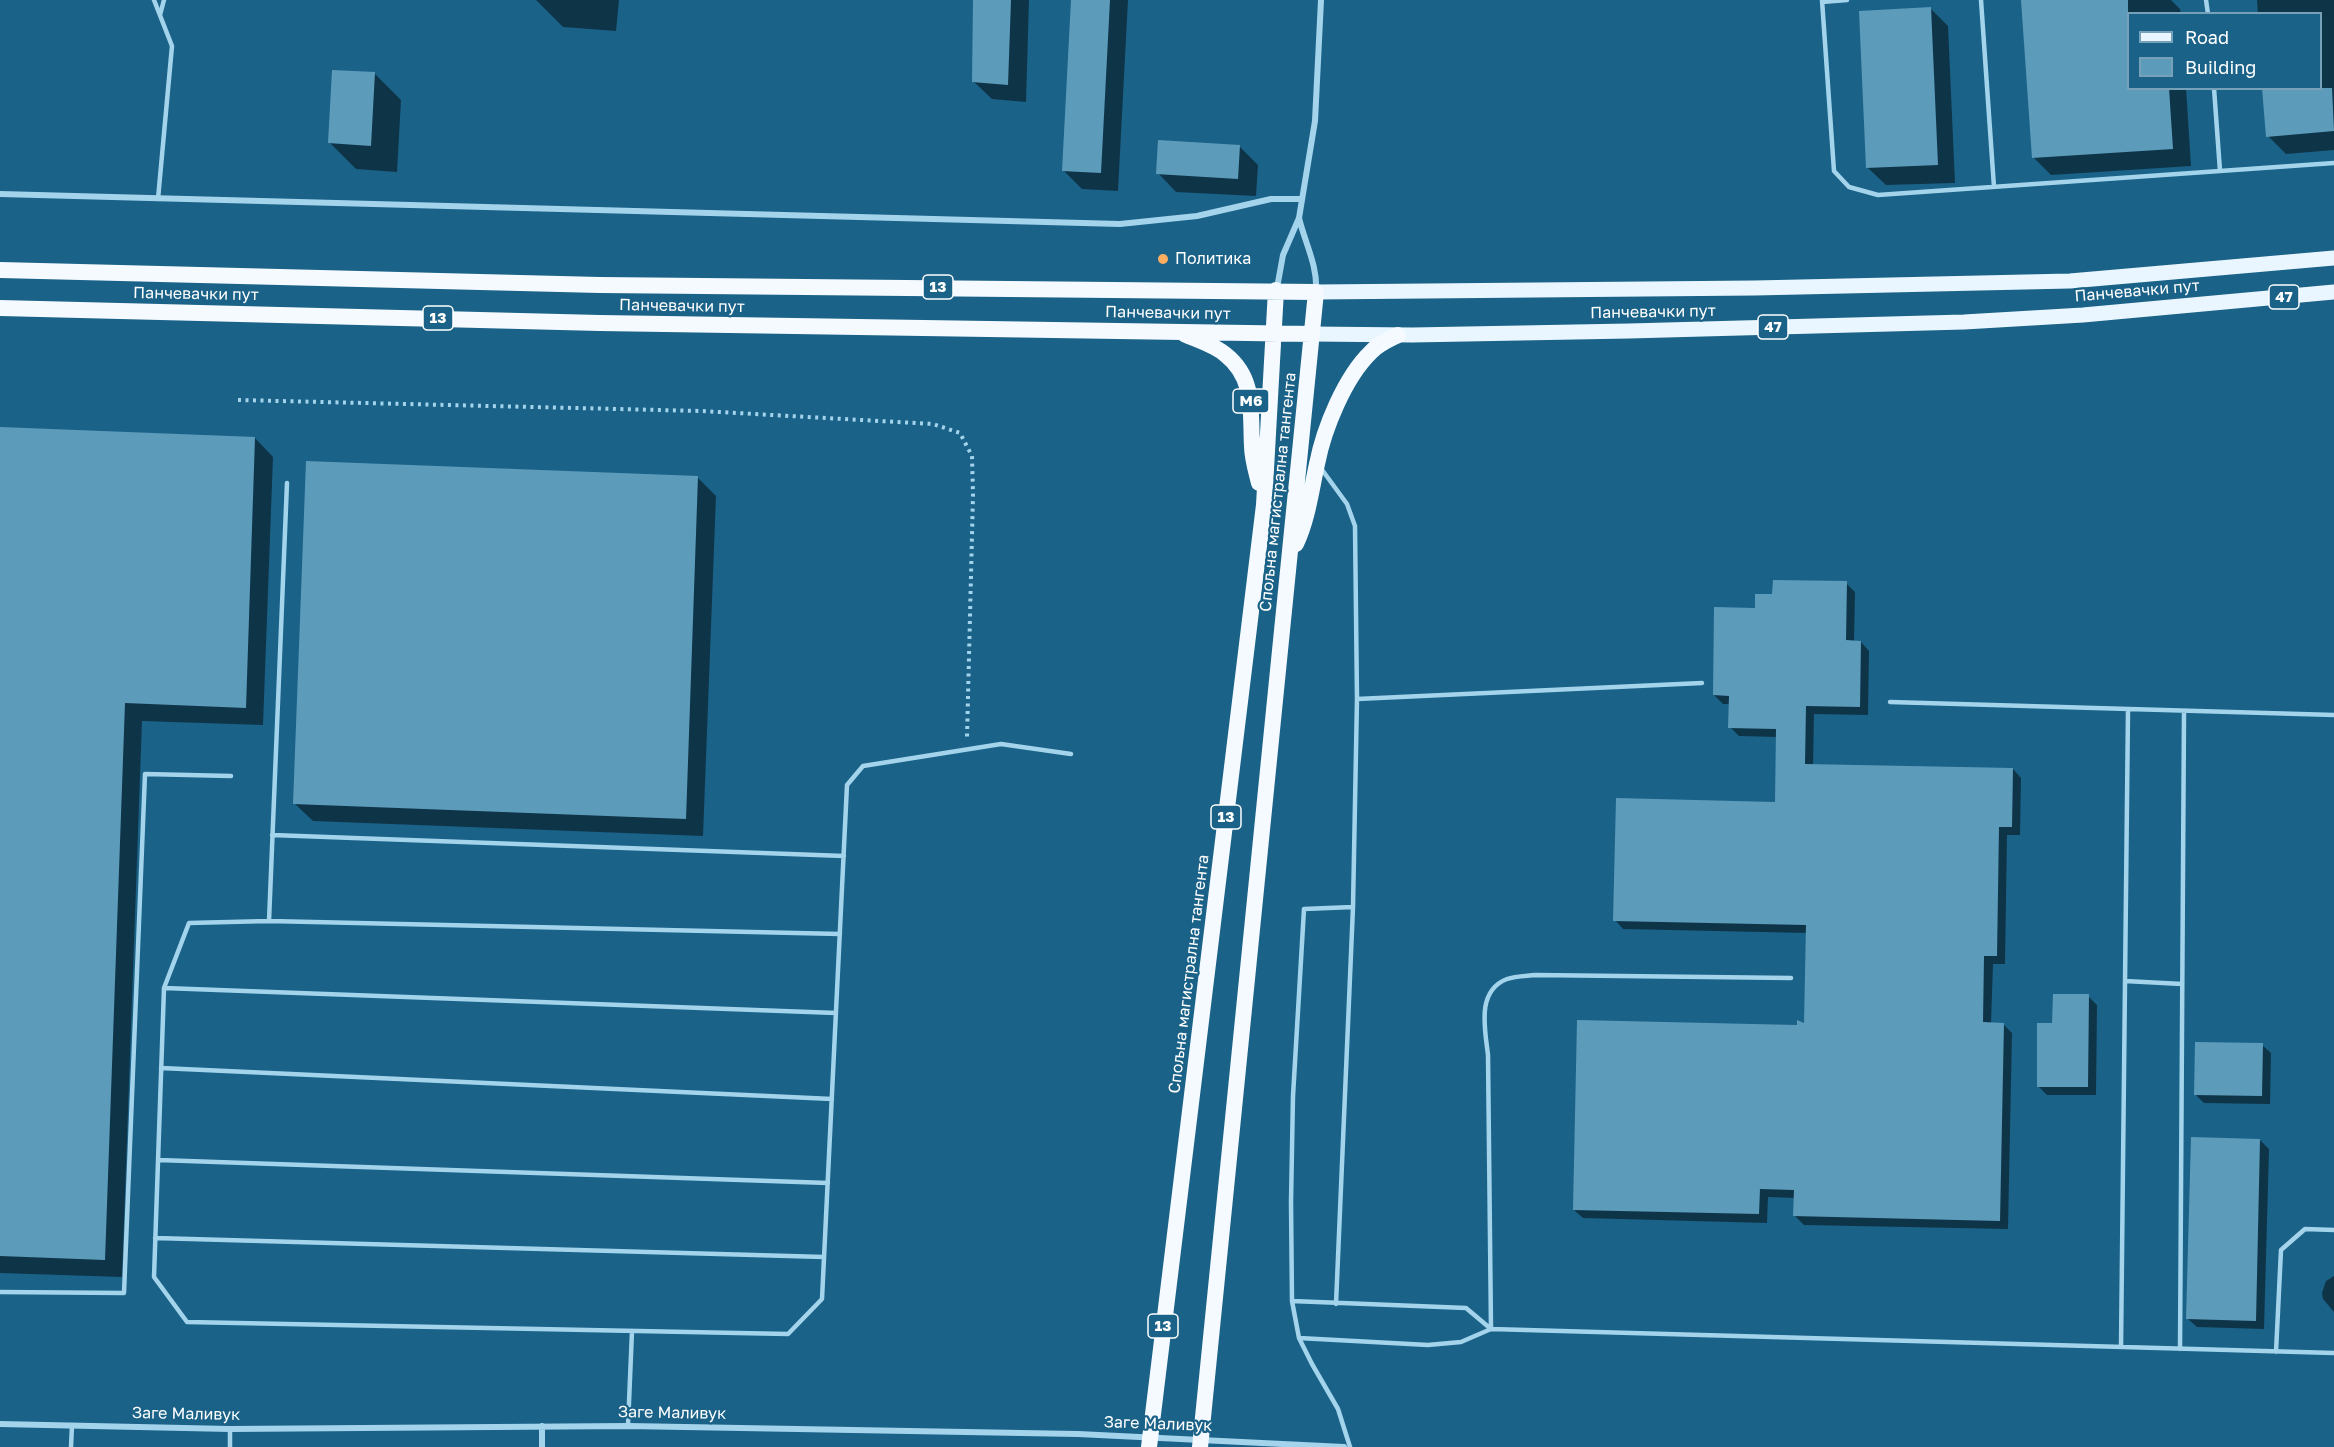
<!DOCTYPE html>
<html>
<head>
<meta charset="utf-8">
<style>
  body { margin:0 }
  #map { position:relative; width:2334px; height:1447px; overflow:hidden; background:#1b6288; font-family:"Golos Text",sans-serif }
  canvas { display:block }
  .legend { position:absolute; left:2127px; top:12px; width:195px; height:78px; box-sizing:border-box; background:#1b6288; border:2px solid #76a1b8; margin:0; padding:8px 10px; list-style:none; font-size:18px; color:#fff }
  .legend li { display:flex; align-items:center; gap:12px; height:30px }
  .legend b { width:30px; border:2px solid #76a1b8 }
</style>
</head>
<body>
<div id="map">
<canvas width="2334" height="1447"></canvas>
<ul class="legend">
<li><b style="height:8px;background:#e9f6ff"></b>Road</li>
<li><b style="height:16px;background:#5d9bbb"></b>Building</li>
</ul>
</div>
<script>
const context = document.querySelector('canvas').getContext('2d');
context.lineJoin = 'round';
function fillPath(path, color) {
  context.fillStyle = color;
  context.fill(path, 'evenodd');
}
function trace(path, color, width, dash) {
  context.strokeStyle = color;
  context.lineWidth = width;
  context.lineCap = dash ? 'butt' : 'round';
  context.setLineDash(dash || []);
  context.stroke(path);
}
function drawText(font, color, halo, rows, align = 'center') {
  context.font = font + ' "Golos Text",sans-serif';
  context.lineWidth = 4.5;
  context.setLineDash([]);
  context.textBaseline = 'middle';
  context.strokeStyle = halo;
  context.fillStyle = color;
  for (const [text, x, y, turn = 0] of rows) {
    context.save();
    context.translate(x, y);
    context.rotate((+turn || 0) * Math.PI / 180);
    context.textAlign = isNaN(turn) ? turn : align;
    if (halo) context.strokeText(text, 0, 0);
    context.fillText(text, 0, 0);
    context.restore();
  }
}
fillPath(new Path2D(`
  M536,0H619L616,31L563,27Z
  M975,0H1029L1026,102L992,99L973,81Z
  M1073,0H1128L1118,191L1082,189L1064,171Z
  M2023,0H2171L2180,9L2181,14H2128V88H2186L2191,166L2051,175L2033,157Z
  M2257,0H2334V150L2286,154L2268,136L2320,88V14H2258Z
  M1930,8L1948,26L1955,183L1886,185L1867,167Z
  M375,74L401,100L397,172L356,169L330,143Z
  M1240,147L1258,165L1256,196L1176,192L1158,173Z
  M0,429L255,438L273,457L263,725L142,721L122,1277L0,1273Z
  M698,478L716,496L703,836L313,821L294,803Z
  M1846,583L1855,592L1854,642H1861L1869,651L1868,715L1814,714L1813,766L2013,769L2021,778L2020,835H2007L2005,964H1993L1991,1024H2003L2012,1033L2008,1229L1804,1225L1795,1216V1198L1768,1197L1767,1223L1583,1218L1574,1210L1806,1025L1808,933L1623,929L1615,920L1776,804L1778,737L1739,736L1730,727V704H1723L1714,695L1756,610L1774,596Z
  M2088,996L2097,1005L2096,1095H2047L2038,1086Z
  M2262,1045L2271,1053L2270,1104L2204,1103L2195,1094Z
  M2260,1140L2269,1149L2264,1329L2197,1327L2188,1319Z
  M2334,1276V1312L2323,1299L2322,1293L2326,1281Z`), '#0007');
fillPath(new Path2D(`
  M973,0H1011L1008,85L972,82Z
  M1071,0H1110L1101,173L1062,171Z
  M2021,0H2128V88H2169L2173,149L2032,158Z
  M1931,7L1938,165L1866,168L1859,11Z
  M332,70L375,72L371,146L328,143Z
  M2262,88H2332L2334,131L2266,137Z
  M1158,140L1240,145L1238,179L1156,174Z
  M0,427L255,437L246,708L125,703L105,1260L0,1256Z
  M306,461L698,476L686,819L293,804Z
  M1773,580L1847,581L1846,640L1861,641L1860,707L1806,706L1805,764L2013,768L2012,827H1999L1997,956H1984L1983,1022L2004,1023L2000,1221L1793,1216L1794,1190L1760,1189L1759,1214L1573,1210L1577,1020L1797,1025V1020L1804,1023L1806,925L1613,921L1616,798L1775,802L1776,729L1728,728L1729,696L1713,695L1714,607L1755,608V594H1772Z
  M2053,994H2089L2088,1087H2037V1023H2052Z
  M2195,1042L2263,1043L2262,1096L2194,1095Z
  M2191,1137L2260,1139L2256,1321L2186,1319Z`), '#5d9bbb');
trace(new Path2D(`
  M238,400L701,411L933,424L960,433L972,456L973,495L967,737`), '#a4d4ec', 4, [3, 4.5]);
trace(new Path2D(`
  M154,0L172,46L158,199
  M1822,0L1834,171L1849,187L1878,195L2334,163
  M1981,0L1994,187
  M2206,0L2208,14
  M1822,2L1847,0
  M160,15L164,0
  M2214,88L2220,171
  M1320,467L1347,504L1355,526L1357,699L1353,907L1336,1304
  M287,483L269,921L189,923L164,988L154,1277L187,1322L788,1334L822,1299L847,785L863,766L1001,744L1071,754
  M1357,699L1702,683
  M1890,702L2334,715
  M272,835L844,856
  M269,921L840,934
  M2125,981L2182,984
  M164,988L836,1013
  M161,1068L832,1099
  M158,1160L828,1183
  M155,1238L824,1257
  M0,1292L124,1293L145,774L231,776
  M1292,1301L1466,1308L1491,1329
  M1491,1329L1488,1055C1485,1029 1476,991 1507,979C1515,976 1526,976 1535,975L1791,978
  M1299,1338L1428,1345L1461,1342L1491,1329L2334,1353
  M2121,1347L2128,710
  M2180,1349L2184,712
  M2276,1352L2281,1250L2305,1229L2334,1230
  M628,1426L632,1331
  M71,1447L72,1425
  M230,1447V1429
  M1350,1447L1338,1409L1312,1364L1299,1338L1292,1301L1291,1202L1293,1096L1304,909L1353,907`), '#a4d4ec', 4.5);
trace(new Path2D(`
  M0,194L1120,224L1197,216L1271,199H1302
  M1299,218C1305,243 1318,266 1316,292
  M1277,288L1283,255L1299,218L1315,121L1321,0
  M0,1424L230,1429L628,1426L1078,1434L1344,1447
  M542,1447V1426`), '#a4d4ec', 6);
trace(new Path2D(`
  M1316,292L1755,288L2070,281L2334,258
  M1312,334L1412,335L1629,331L1964,322L2083,315L2334,292`), '#e9f6ff', 15);
trace(new Path2D(`
  M0,270L600,285L1316,292L1200,1447
  M0,308L600,323L1312,334
  M1184,334C1197,340 1215,345 1226,355C1256,379 1250,413 1252,446C1252,458 1256,471 1259,483
  M1296,544C1308,518 1311,491 1317,464C1324,428 1345,377 1371,352C1378,344 1388,340 1398,335
  M1149,1447L1264,505L1276,290`), '#f4faff', 16);
for (const [x, y, r, color] of [
  [1163,259,6,"#fdae60"]
]) {
  const dot = new Path2D();
  dot.arc(x, y, r, 0, 2 * Math.PI);
  context.fillStyle = color;
  context.fill(dot);
  trace(dot, '#1b6288', 2);
}
for (const [x, y, w] of [
  [938,287,30],
  [2284,297,30],
  [438,318,30],
  [1773,327,30],
  [1251,401,36],
  [1226,817,30],
  [1163,1326,30]
]) {
  const box = new Path2D();
  box.roundRect(x - w / 2, y - 12, w, 24, 4.5);
  context.fillStyle = '#1b6288';
  context.fill(box);
  trace(box, '#fff', 1.5);
}
drawText('bold 15px', '#fff', null, [
  ["13",938,287],
  ["47",2284,297],
  ["13",438,318],
  ["47",1773,327],
  ["M6",1251,401],
  ["13",1226,817],
  ["13",1163,1326]
]);
drawText('16px', '#fff', '#1b6288', [
  ["Политика",1175,259]
], 'left');
drawText('16px', '#fff', '#1b6288', [
  ["Панчевачки пут",2137,291,-5],
  ["Панчевачки пут",196,294,1],
  ["Панчевачки пут",682,306,1],
  ["Панчевачки пут",1653,312,-1],
  ["Панчевачки пут",1168,313,1],
  ["Спољна магистрална тангента",1278,492,-84],
  ["Спољна магистрална тангента",1189,974,-83],
  ["Заге Маливук",672,1413,1],
  ["Заге Маливук",186,1414,1],
  ["Заге Маливук",1158,1424,2]
]);
</script>
</body>
</html>
